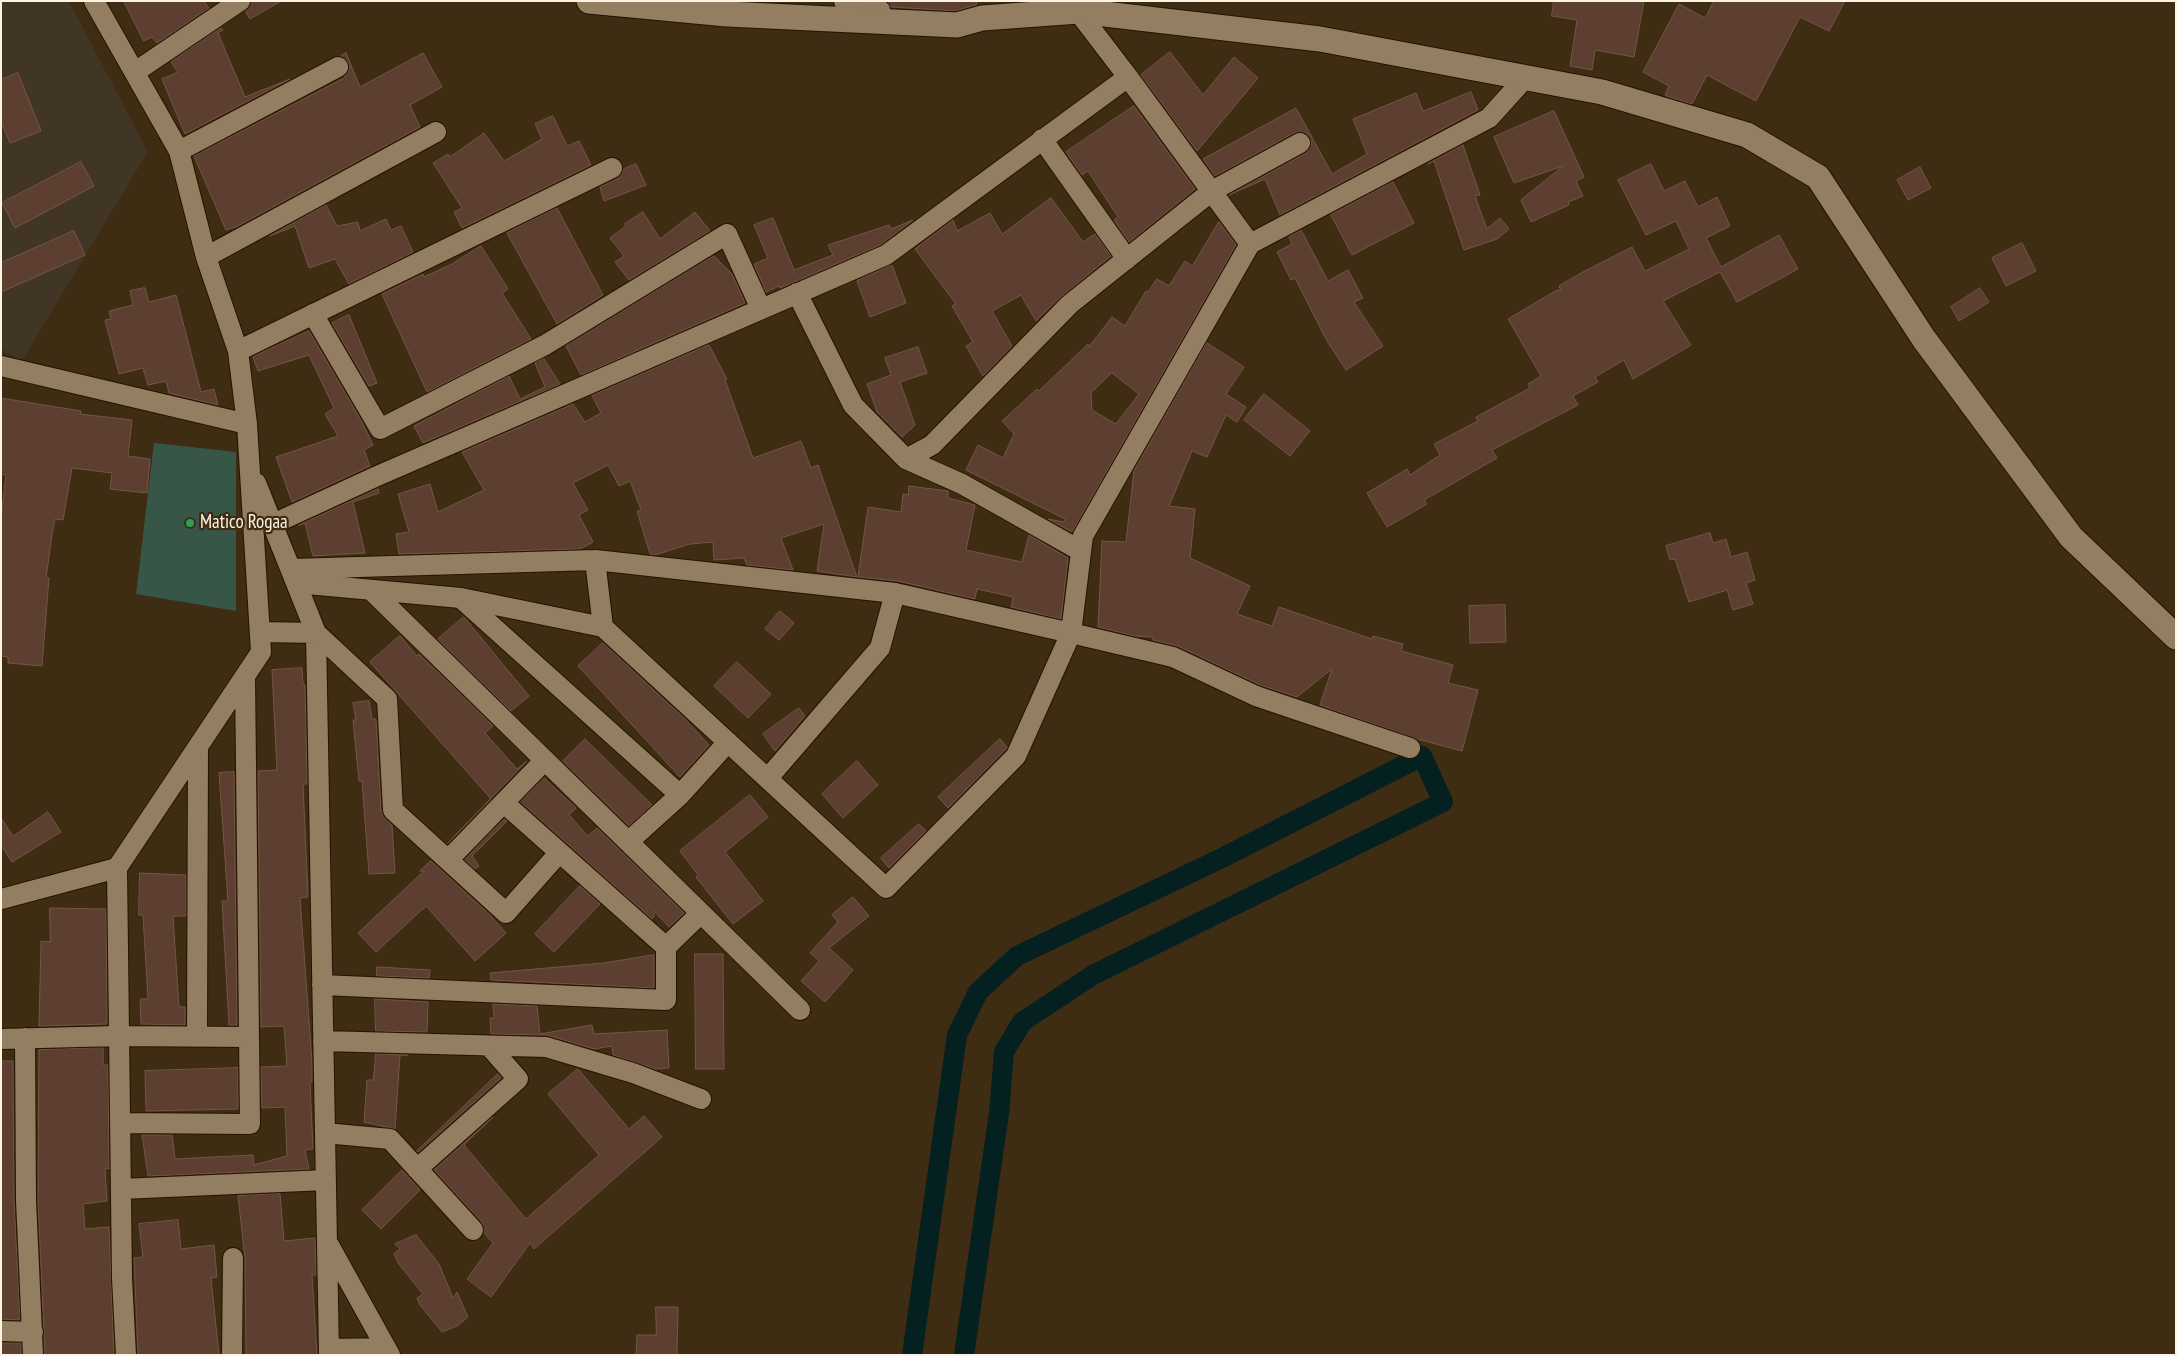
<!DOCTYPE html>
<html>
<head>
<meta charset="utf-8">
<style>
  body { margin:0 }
  #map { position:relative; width:2177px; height:1356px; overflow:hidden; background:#3e2c13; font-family:"PT Sans Narrow",sans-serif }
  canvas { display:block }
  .frame { position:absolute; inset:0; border:2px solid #fff3e4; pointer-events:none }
</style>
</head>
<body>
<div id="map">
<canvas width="2177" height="1356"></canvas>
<div class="frame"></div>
</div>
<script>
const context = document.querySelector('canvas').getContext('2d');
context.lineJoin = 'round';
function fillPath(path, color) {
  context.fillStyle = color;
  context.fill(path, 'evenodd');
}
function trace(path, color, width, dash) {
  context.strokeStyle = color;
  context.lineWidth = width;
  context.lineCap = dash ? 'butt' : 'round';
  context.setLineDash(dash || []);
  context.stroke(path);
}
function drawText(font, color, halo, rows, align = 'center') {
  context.font = font + ' "PT Sans Narrow",sans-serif';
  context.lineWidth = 4.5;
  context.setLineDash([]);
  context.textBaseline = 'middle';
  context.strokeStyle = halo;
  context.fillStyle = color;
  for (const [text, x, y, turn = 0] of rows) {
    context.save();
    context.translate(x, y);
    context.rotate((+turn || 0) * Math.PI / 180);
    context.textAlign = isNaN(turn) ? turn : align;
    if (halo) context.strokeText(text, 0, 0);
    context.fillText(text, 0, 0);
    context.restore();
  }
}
fillPath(new Path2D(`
  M1,1H69L148,152L21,362L1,349Z`), '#413526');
fillPath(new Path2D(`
  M154,443L236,452V611L136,594Z`), '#385648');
trace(new Path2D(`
  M912,1355L957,1035L978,992L1017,956L1224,857L1422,756L1443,802L1093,975L1022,1022L1004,1052L999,1113L964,1355`), '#052021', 20);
const building = new Path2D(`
  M124,1H204L209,8L157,43L152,37L144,41Z
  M252,1H281L250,19L246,12Z
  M888,1H977L976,5L955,11L891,7Z
  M1554,1H1644L1634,57L1595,50L1592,70L1570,66L1577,20L1552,16Z
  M1714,1H1845L1829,31L1800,17L1756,101L1707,75L1692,104L1669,97L1665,95L1669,86L1643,72L1679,4L1705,18Z
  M221,28L223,30L218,33L245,97L290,79L185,134L162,79L178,72L171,62Z
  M1170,52L1203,95L1234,57L1258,78L1197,151L1141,75Z
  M346,53L360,87L423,53L442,87L410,105L420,127L238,226L226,230L194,156L344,78L350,68L348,61L341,56Z
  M18,73L41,131L10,143L1,121V80Z
  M1471,92L1478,110L1280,215L1265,179L1229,195L1306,153L1312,143L1307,133H1294L1215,176L1203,159L1296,108L1332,174L1367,154L1353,119L1416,93L1423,111Z
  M1134,106L1195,189L1129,242L1114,220L1118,217L1088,171L1082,175L1066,152Z
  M1554,111L1584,177L1576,181L1583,196L1568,202L1569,205L1531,222L1521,200L1563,166L1514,183L1494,137Z
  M553,116L567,146L579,141L591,165L462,228L454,212L462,208L433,163L448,154L450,157L484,133L504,161L542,139L535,124Z
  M1463,145L1480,195L1475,196L1487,229L1500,218L1509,229L1497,239L1464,250L1434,161L1428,164Z
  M81,162L94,186L15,228L2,203Z
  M636,164L646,185L604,201L600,187L617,179L624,169Z
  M1651,164L1664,191L1685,181L1698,207L1717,197L1730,226L1706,238L1721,267L1779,235L1798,269L1737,302L1720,272L1663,301L1691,345L1633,379L1624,360L1595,377L1598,382L1573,396L1578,405L1492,450L1497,458L1424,500L1427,504L1387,527L1367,493L1407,469L1410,475L1440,455L1434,444L1478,421L1476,417L1530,388L1528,384L1541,376L1508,319L1557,290L1561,291L1559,286L1581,273L1632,247L1645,271L1689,249L1676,221L1646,235L1618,180Z
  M1920,167L1931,188L1908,200L1897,180Z
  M1393,182L1414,223L1352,255L1331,215Z
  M1051,198L1083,242L1095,234L1111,256L1063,295L1036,321L1021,295L992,311L1012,346L983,376L966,346L973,342L952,306L956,304L915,249L953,220L957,231L990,213L1002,234Z
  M326,205L337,226L358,222L360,231L386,219L391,230L401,226L413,252L349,284L335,259L309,268L295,226L270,236Z
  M557,208L603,295L557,324L507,233Z
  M643,212L660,239L695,212L710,231L629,280L615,262L624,256L610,238L626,226L625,224Z
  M773,218L794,270L833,255L828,245L889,225L891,229L913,220L880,245L780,288L779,286L766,292L754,264L768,258L754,225Z
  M1219,222L1236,245L1072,532L1048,519L1064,522L1065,519L966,470L978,445L1003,458L1014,434L1002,421L1037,389L1039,391L1088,344L1089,347L1112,317L1125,326L1146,291L1148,292L1157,279L1169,286L1185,261L1192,266ZM1112,373L1139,394L1116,424L1092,410L1091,393Z
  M1301,230L1328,281L1348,270L1363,298L1354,302L1383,346L1346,370L1327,341L1295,278L1291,280L1277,252L1292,244L1289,237Z
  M74,231L85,255L1,292V263Z
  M2022,243L2036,271L2006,286L1992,258Z
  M481,246L508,289L502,293L531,339L427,392L382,294L423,274L424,277L452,264Z
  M714,256L732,274L745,303L581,375L566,346Z
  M892,265L906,303L870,317L857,281Z
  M145,288L149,302L176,295L201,392L214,389L218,405L169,393L166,381L148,385L143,368L119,374L105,320L111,319L109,311L133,305L130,291Z
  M1980,288L1989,302L1959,321L1951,307Z
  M349,315L377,383L369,386L332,323Z
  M309,331L361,420L373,445L364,450L370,466L292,502L276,457L338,436L325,414L334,408L309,355L258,371L253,357Z
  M1207,343L1244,367L1226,394L1246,407L1237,422L1226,415L1207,457L1192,451L1169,506L1195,509L1190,558L1250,586L1237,614L1272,626L1279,607L1372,639L1373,636L1403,644L1401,651L1453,665L1448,683L1478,690L1462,751L1417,739L1320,705L1332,669L1297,697L1260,685L1178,646L1153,640V637L1135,636L1098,627L1102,541L1126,542L1134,471Z
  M709,345L727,379L725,380L753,458L801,441L811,468L818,465L857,577L817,571L824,524L781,538L793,570L747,565L744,558L714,560L713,542L690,544L655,555L650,554L637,511L641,510L630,481L619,486L608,465L573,483L588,510L579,515L593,542L580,549L399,554L396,534L409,532L398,494L430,484L438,512L484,490L462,452L573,404L585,422L601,413L592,396Z
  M918,347L927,373L900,382L915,425L902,437L877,412L867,384L891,375L885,358Z
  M544,359L560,384L423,443L414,426L509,376L520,399L545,387L535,363Z
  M1264,394L1310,431L1290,456L1244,420Z
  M1,398L81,411L80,414L132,420L128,456L150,459L147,493L110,489L112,473L72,468L63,520L55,519L52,535L46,578H49L42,666L8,663V657L1,656V519L6,475L1,474Z
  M909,486L948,491V498L975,505L966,550L1022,562L1029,535L1068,558L1061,619L1011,607L1013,597L977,589L975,599L898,581L858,577L868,507L901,512L903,494L908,495Z
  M378,489L379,493L353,502L365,553L313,556L305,523L299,525Z
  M1710,533L1713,543L1726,539L1731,557L1747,552L1755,580L1746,583L1753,604L1733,610L1727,590L1689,602L1675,559L1670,560L1666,546Z
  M1505,605L1506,642L1470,643L1469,606Z
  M780,611L794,623L779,640L765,629Z
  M464,617L529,696L511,711L438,639Z
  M400,636L417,656L419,654L493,726L485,733L517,769L527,761L447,844L491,799L370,662Z
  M603,643L685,719L709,745L680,777L578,666Z
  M737,662L771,694L748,718L714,686Z
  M302,668L303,685H305L307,784H303L308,897L300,898L312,1062V1082H310L313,1149L305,1150L309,1169L148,1176L142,1135H172L175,1159L253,1155L254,1165L287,1156L285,1107L262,1108L261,1067L287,1066L284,1026L261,1027L258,771L277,770L272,670Z
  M369,701L372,719H376L381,811L385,819L392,825L395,873L369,874L362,781H359L353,720H356L353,703Z
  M799,708L805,716L775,751L763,734Z
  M585,739L652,805L629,826L563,761Z
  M1000,739L1007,747L1006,749L948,808L938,797Z
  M857,761L878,785L843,818L822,794Z
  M234,772L237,1025H229L222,901H228L219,773Z
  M544,778L576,808L569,815L588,836L597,828L684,913L669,927L654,911V916L652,919L521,802Z
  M750,795L768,817L725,852L763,901L733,924L696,877L698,875L680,851Z
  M48,812L61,832L12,862L1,845V818L13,836Z
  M504,819L507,821L472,856L479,866L475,869L465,860Z
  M919,824L926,831L889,868L881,858Z
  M431,861L489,914L506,933L475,961L426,906L376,952L358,933L424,871H420Z
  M140,873L186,875V916H173L179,1007H185V1025L141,1024L140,999H148L143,915H139Z
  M580,886L600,904L554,952L535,934Z
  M853,897L869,916L829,948L853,970L825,1002L801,981L819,961L810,953L838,922L832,915Z
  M50,908L106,909L107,1024L39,1026L41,941L50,942Z
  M695,954H723L724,1069H696Z
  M654,955V988L491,980L490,973L604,963Z
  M377,967L430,970L429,978L377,976Z
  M375,999L428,1002L427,1032L376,1031Z
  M493,1004L537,1006L540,1034L592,1025L594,1034L667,1030L669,1068L656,1069L613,1055L612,1046L594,1049L547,1035L491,1034L490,1018H494Z
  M103,1048V1065H108L109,1169L105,1168L107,1201L83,1204L85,1229L109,1227L114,1355H45L38,1200L39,1050Z
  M376,1054L408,1055H400L395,1129L364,1122L367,1080H373Z
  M1,1061H13L14,1200L20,1320L1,1319Z
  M238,1068V1109L146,1111L145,1071Z
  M578,1069L629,1129L644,1116L662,1137L534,1249L530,1243L491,1297L467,1279L493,1243L484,1233L482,1222L434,1170L493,1117L464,1145L526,1219L599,1155L548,1094Z
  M498,1074L501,1078L418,1152L417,1151Z
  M402,1170L420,1190L381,1229L362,1210Z
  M280,1194L284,1241L315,1238L316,1275H312L317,1355H246L245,1258L238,1196Z
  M178,1220L181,1249L214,1245L217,1277L211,1278L219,1355H138L134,1258L143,1257L139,1224Z
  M416,1235L439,1264L453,1298L457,1292L468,1317L457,1326L442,1332L420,1305L417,1298L423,1294L398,1263L394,1254L400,1249L395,1244Z
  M656,1307H678L677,1355H636L637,1335H656Z
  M1,1343H21V1355H1Z`);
fillPath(building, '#5c3f30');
trace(building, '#745646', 1);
const minor = new Path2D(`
  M844,1L880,10
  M135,72L240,1
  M1128,77L1250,244
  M1042,139L1127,259
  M179,151L338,67
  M206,257L436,132
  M797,293L853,405L906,459L962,484L1081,551
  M313,314L380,429L545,345L727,234L761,309
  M238,351L612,168
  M1,366L247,424L238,351L206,257L179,151L94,1
  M906,459L932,445L1070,304L1212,191L1300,143
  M256,483L316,633L260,632
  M273,524L375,477L886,255L1128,77L1073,5
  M595,560L603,627
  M291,569L595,560L895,593L1071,633L1016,756L886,888L603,627L461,598L296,583
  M371,590L800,1010
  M463,600L680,795
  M1410,748L1256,696L1173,657L1071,633L1083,536L1250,244L1489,118L1526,77
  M768,778L880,648L895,593
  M504,803L666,947
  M628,842L680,795L728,742
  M448,860L545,760
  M1,899L117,868
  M322,985L666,1000V947L701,913
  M197,1037L198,747
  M25,1038L26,1200L33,1355
  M1,1039L119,1036L249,1037
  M323,1041L546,1047L633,1073L701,1099
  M120,1123L250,1124L245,676
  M325,1133L390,1139L473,1230
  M417,1169L518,1079L489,1046
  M121,1189L326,1180
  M329,1245L390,1355
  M1,1331L33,1332
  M329,1349L386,1348
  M126,1355L122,1278L117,868L261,652L247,424
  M232,1355L233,1258
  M329,1355L316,633L387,699L393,810L506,913L559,853`);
const tertiary = new Path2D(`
  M589,1L727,14L957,25L982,18L1079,11L1320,39L1602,92L1747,135L1818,177L1924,339L2071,537L2176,637`);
trace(minor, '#241400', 22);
trace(tertiary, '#241400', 27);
trace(minor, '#937e62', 20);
trace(tertiary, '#937e62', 25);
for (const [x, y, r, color] of [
  [190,523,5,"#2e9e5b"]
]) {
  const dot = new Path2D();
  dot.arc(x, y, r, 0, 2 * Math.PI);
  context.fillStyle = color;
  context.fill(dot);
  trace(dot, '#3e2c13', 2);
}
drawText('19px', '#fff3e4', '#3e2c13', [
  ["Matico Rogaa",200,523]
], 'left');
</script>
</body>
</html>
